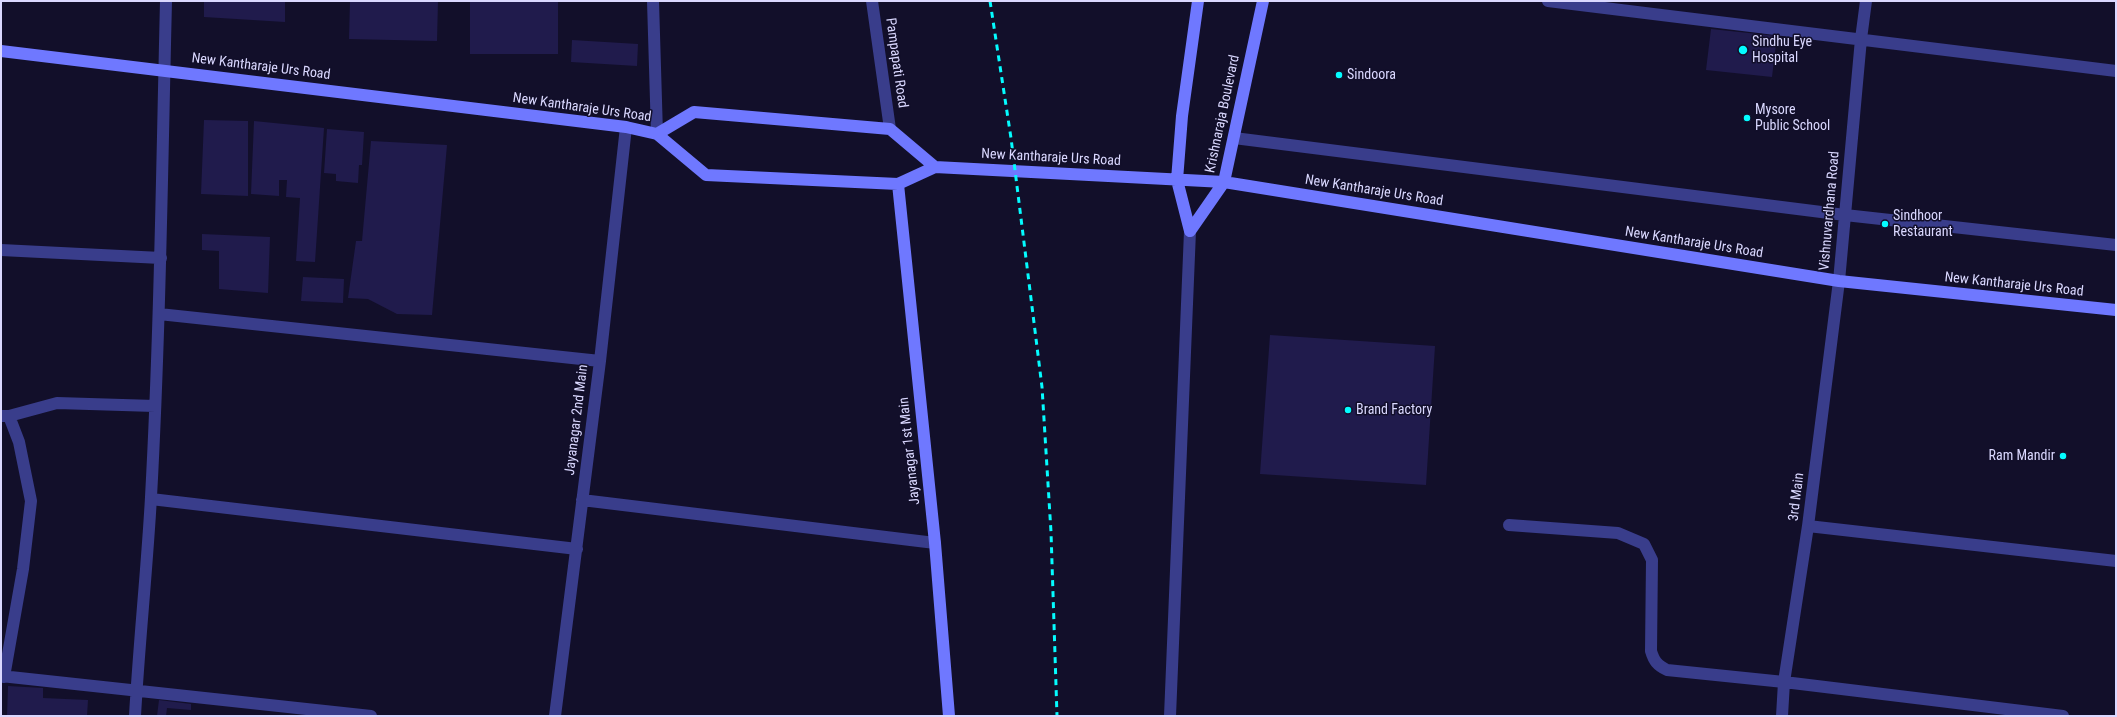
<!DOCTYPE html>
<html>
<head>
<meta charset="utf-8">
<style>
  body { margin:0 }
  #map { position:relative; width:2117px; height:717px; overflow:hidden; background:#120f2a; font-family:"Roboto Condensed",sans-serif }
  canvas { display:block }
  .frame { position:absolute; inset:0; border:2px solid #dad8ff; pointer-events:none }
</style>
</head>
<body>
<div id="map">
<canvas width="2117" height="717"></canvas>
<div class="frame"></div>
</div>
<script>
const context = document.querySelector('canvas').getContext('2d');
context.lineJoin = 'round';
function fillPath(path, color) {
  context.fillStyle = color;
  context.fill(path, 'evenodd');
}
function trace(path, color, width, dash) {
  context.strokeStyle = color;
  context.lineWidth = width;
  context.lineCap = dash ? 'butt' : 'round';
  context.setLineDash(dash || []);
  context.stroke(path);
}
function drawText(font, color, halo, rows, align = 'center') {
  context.font = font + ' "Roboto Condensed",sans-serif';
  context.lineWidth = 3;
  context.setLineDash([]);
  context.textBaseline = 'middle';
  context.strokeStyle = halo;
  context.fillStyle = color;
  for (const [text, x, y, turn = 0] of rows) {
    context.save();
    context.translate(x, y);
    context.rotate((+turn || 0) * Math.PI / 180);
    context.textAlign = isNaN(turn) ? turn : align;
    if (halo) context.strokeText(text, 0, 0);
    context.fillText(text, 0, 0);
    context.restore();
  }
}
fillPath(new Path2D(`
  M204,1H285V22L204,17Z
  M350,1H438L437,41L349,39Z
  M470,1H558V54H470Z
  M1711,29L1777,36L1772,77L1706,70Z
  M572,40L638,44L637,66L571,62Z
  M204,120L248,121V196L201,194Z
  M254,121L324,128L315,262L296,261L300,198L286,197L287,180H279V196L251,194Z
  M327,129L364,132L362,165H359L358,183L336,181V174L324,173Z
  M371,141L447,145L432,315L397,314L368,299L348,298L356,241H362Z
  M202,234L270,237L268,293L219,289V251L202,250Z
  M303,277L344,279L343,303L301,301Z
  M1270,335L1435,346L1426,485L1260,474Z
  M8,686L43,688V698L88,700L87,716H7Z
  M159,700L191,704V710L167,708L166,716H157Z`), '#201b4c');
trace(new Path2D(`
  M1509,525L1618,533L1644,544L1652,560L1651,651C1654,661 1657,665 1667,670L1784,682`), '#393d8b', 12);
trace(new Path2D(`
  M653,1L657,134
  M872,1L890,129
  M1548,1L2116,71
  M1234,138L1845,215L2116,245
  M1,250L161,258
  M159,314L600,361
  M2,416H9L57,403L155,406
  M151,499L577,549
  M582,500L935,543
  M1808,526L2116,561
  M1,676L371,716
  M4,677L23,569L31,501L19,442L9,416
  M1784,682L2063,716
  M135,716C139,643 147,570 151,497C160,332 162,167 166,1
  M555,716L600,361L626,127
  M1170,716L1190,231
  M1782,716L1784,682L1808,526L1839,281L1861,39L1866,1`), '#393d8b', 12);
trace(new Path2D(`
  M1,51L626,127L657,134L694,112L890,129L935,167L1224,182L1839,281L2116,310
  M657,134L706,175L898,184L935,167
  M898,184L935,543L949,716
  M1190,231L1224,182L1263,1
  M1190,231L1177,180L1182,116L1198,1`), '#6f78ff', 12);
trace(new Path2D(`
  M990,1L1011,138L1042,387L1051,532L1057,716`), '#04fcff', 3, [6, 5]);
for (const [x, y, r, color] of [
  [1743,50,5,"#04fcff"],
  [1339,75,4,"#04fcff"],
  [1747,118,4,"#04fcff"],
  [1885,224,4,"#04fcff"],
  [1348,410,4,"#04fcff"],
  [2063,456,4,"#04fcff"]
]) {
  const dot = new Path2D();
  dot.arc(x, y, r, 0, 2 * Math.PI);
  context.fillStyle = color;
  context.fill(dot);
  trace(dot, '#120f2a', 1.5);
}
drawText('14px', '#dad8ff', '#120f2a', [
  ["Sindhu Eye",1752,42],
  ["Hospital",1752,58],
  ["Sindoora",1347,75],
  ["Mysore",1755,110],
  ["Public School",1755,126],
  ["Sindhoor",1893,216],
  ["Restaurant",1893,232],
  ["Brand Factory",1356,410],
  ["Ram Mandir",2055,456,"right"]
], 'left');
drawText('14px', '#dad8ff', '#120f2a', [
  ["Pampapati Road",896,63,82],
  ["New Kantharaje Urs Road",261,67,7],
  ["New Kantharaje Urs Road",582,108,8],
  ["Krishnaraja Boulevard",1223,114,-78],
  ["New Kantharaje Urs Road",1051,158,3],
  ["New Kantharaje Urs Road",1374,191,9],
  ["Vishnuvardhana Road",1830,211,-85],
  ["New Kantharaje Urs Road",1694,243,9],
  ["New Kantharaje Urs Road",2014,285,6],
  ["Jayanagar 2nd Main",577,420,-83],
  ["Jayanagar 1st Main",910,451,-96],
  ["3rd Main",1797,497,-83]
]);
</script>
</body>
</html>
